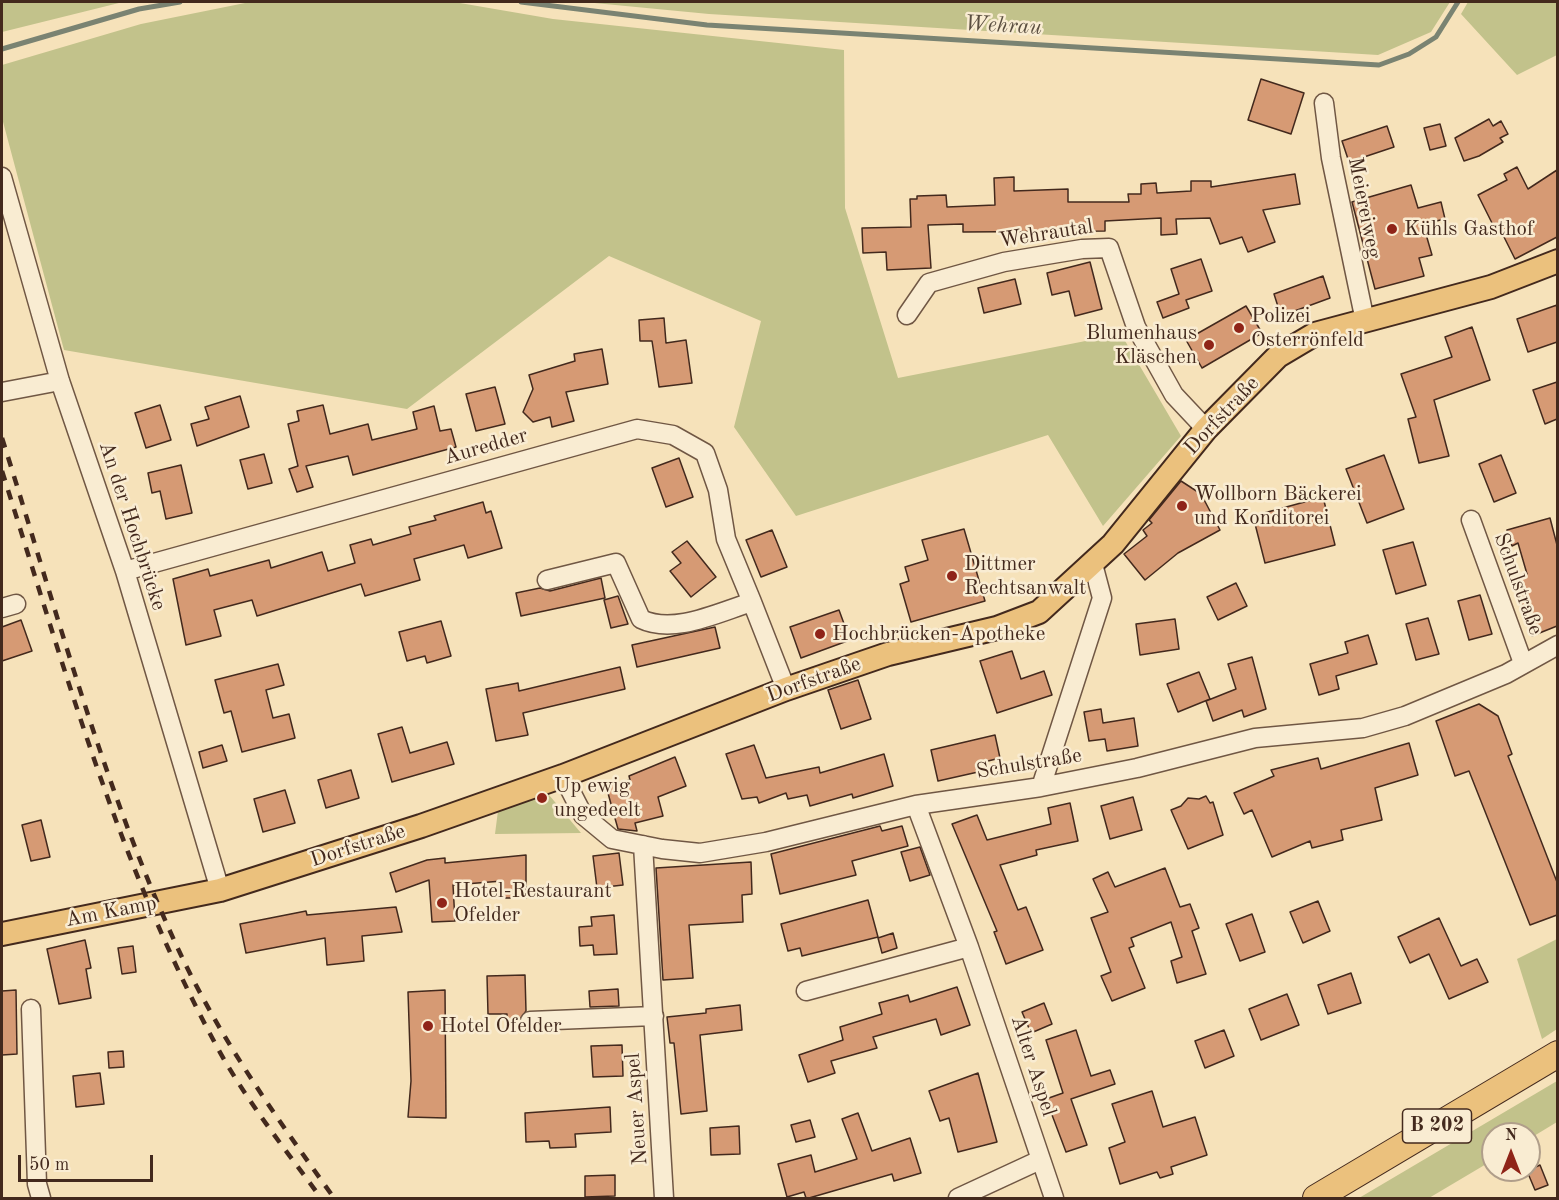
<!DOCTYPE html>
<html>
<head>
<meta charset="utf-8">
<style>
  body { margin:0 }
  #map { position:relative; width:1559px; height:1200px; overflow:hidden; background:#f6e2ba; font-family:"Old Standard TT",serif }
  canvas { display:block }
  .frame { position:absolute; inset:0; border:3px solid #43291d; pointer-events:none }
  .north { position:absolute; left:1481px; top:1122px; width:60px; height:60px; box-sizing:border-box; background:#f9ecd2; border:2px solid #b09e8a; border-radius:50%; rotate:0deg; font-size:16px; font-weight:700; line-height:24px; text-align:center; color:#43291d }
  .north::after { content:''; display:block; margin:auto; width:21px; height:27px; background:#8f2418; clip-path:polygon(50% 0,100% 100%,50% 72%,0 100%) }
  .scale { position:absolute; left:18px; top:1155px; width:135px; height:27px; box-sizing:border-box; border:3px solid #43291d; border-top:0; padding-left:8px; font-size:18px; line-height:21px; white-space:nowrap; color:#43291d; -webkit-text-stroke:4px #f9ecd2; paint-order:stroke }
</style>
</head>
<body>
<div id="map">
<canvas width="1559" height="1200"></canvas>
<div class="frame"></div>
<div class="north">N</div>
<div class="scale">50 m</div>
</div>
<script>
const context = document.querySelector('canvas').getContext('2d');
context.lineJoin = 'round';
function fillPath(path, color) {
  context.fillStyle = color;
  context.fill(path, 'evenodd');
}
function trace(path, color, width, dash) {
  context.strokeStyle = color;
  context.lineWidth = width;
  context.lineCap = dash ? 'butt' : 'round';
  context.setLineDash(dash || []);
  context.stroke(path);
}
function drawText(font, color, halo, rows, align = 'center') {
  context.font = font + ' "Old Standard TT",serif';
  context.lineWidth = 5;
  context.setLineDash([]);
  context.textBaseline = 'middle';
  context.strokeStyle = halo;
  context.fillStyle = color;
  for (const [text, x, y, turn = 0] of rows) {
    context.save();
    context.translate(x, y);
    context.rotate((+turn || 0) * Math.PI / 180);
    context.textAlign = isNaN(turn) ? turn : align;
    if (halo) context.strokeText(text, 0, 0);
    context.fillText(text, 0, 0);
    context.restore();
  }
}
fillPath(new Path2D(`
  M2,2H123L2,32Z
  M250,2H454L553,19L844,50L845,208L898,378L1121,334L1181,436L1103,526L1048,435L796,516L734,427L761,321L609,256L407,409L64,350L2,118V65L141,24Z
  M584,2H1450L1431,32L1378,55L709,14Z
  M1468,2H1557V55L1517,75L1461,14Z
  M544,789L581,833L495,834L499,803Z
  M1557,939V1029L1542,1039L1517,959Z
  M1557,1081V1122L1529,1139V1134H1493V1160L1429,1198H1359Z`), '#c2c28b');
trace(new Path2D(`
  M521,2L707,25L1379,65L1409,54L1436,37L1458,2
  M2,49L139,9L180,2`), '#7a8372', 5);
const building = new Path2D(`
  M1261,79L1304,93L1291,134L1248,120Z
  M1489,119L1493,126L1501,121L1508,134L1500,138L1503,142L1479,156L1464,161L1455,138Z
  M1440,124L1446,146L1430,150L1424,128Z
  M1387,126L1394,147L1349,162L1342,141Z
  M1517,167L1528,189L1557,170V237L1515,259L1498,225L1494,227L1478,195L1507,180L1504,174Z
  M1295,174L1300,204L1263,210L1275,242L1248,252L1242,237L1220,244L1210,218L1176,219L1177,234L1161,235V218L1105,221V231L963,232V224L928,225L931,268L887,270L886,252L863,253L862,228L911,227L910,199H917V196L946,195L947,207L995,205L994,178L1014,177V191L1068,189V202H1129L1128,194H1141V184L1156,183L1157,193L1191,191V181H1211V187Z
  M1411,185L1418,208L1441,202L1445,219L1423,224L1432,255L1419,258L1424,276L1375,289L1352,202Z
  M1201,259L1212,291L1186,300L1189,308L1163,318L1157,302L1179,294L1171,269Z
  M1090,262L1102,309L1075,316L1069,291L1052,295L1047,273Z
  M1323,276L1330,298L1281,316L1274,294Z
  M1015,279L1021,304L984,313L978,288Z
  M1557,305V342L1528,352L1517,319Z
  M1246,306L1262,333L1202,368L1186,340Z
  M664,318L666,343L686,340L692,383L659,387L652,341H640L639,320Z
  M1472,327L1490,380L1434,400L1449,456L1419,463L1408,419L1416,417L1401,374L1452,357L1445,337Z
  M602,349L608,384L566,392L574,421L552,427L550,417L533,422L523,412L533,389L529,375L575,361L574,354Z
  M1557,382V419L1545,424L1533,390Z
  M495,387L505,424L476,431L466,394Z
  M240,396L249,427L197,446L191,424L209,419L205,407Z
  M160,405L171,440L146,448L135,413Z
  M323,405L330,434L368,424L372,440L417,429L413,412L434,406L440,431L451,429L456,447L353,475L348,456L306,466L313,487L297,492L289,469L298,466L288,424L299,421L297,411Z
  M264,454L272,483L248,489L240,460Z
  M1384,455L1404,509L1367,523L1346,469Z
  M1501,455L1516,493L1494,502L1479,464Z
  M679,458L693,497L666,507L652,468Z
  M181,465L192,513L166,519L160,491L152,493L148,473Z
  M1181,481L1201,494L1220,530L1178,553L1145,580L1124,554L1147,536L1143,530L1152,523L1149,520Z
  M1323,497L1335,545L1265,563L1253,516Z
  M483,502L486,513L491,511L502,548L468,558L464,545L414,559L420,580L365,596L361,584L257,616L252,600L214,610L221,636L186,645L173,579L208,569L210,576L269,560L271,568L322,552L328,571L355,563L350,545L371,539L373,545L411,534L409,527L436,520L434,516Z
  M1550,518L1557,545V626L1532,636L1513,578L1527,574L1518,543L1512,546L1507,530Z
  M964,529L985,601L911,622L900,584L909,581L905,567L928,560L922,540Z
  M772,530L787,567L761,577L746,540Z
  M687,541L716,577L691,597L670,571L681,563L672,552Z
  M1413,542L1426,585L1396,594L1383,550Z
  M601,578L605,598L521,616L516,593L540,588L550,591Z
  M1236,583L1247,606L1218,620L1207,597Z
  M1480,595L1492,634L1469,640L1458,601Z
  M618,596L628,624L611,628L604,600Z
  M839,610L850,640L801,658L790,627Z
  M1428,618L1439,654L1416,660L1406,624Z
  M1175,619L1179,649L1140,655L1136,624Z
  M21,620L32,651L2,661V627Z
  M441,621L451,656L427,663L425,656L407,661L399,632Z
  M715,627L720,648L637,667L632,645Z
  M1368,635L1377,664L1336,676L1339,689L1319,695L1310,664L1348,653L1345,642Z
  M1012,651L1021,679L1044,671L1052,695L997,713L980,661Z
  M1252,657L1266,709L1244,717L1242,710L1213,721L1206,701L1236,689L1228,664Z
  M278,664L284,685L266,690L273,718L289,714L295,738L242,752L231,711L224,713L215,680Z
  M620,667L625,689L523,713L528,735L496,741L486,689L518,683L519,691Z
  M1199,672L1210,699L1178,712L1167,684Z
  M858,680L871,719L841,729L828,690Z
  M1479,704L1498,716L1512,754L1508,756L1557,882V915L1530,925L1469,771L1455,776L1436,721Z
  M1101,709L1103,723L1134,718L1138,746L1107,751L1105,739L1089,741L1084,712Z
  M402,727L410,753L447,742L454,764L392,782L378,734Z
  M995,735L1000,758L976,764L978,772L938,781L931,750Z
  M1409,743L1418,775L1375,788L1382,820L1341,830L1343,840L1312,848L1310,841L1272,857L1252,810L1244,814L1234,793L1274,776L1271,770L1318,758L1321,769Z
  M222,745L227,761L203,768L199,752Z
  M754,745L766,778L819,767L820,773L884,754L893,786L853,798L852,794L810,806L807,795L788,799L786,793L759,803L757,797L742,799L726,754Z
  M675,757L686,786L658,797L663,816L635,823L637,831L618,829L606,786L630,780L629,776Z
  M351,770L359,798L326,808L318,780Z
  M285,790L295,823L263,832L254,799Z
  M1206,796L1210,803L1213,802L1223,835L1188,849L1171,810L1181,806L1188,798L1199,799Z
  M1133,797L1142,830L1110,839L1101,806Z
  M1070,803L1078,841L1036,850L1037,855L1000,865L1018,910L1026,907L1043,950L1006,964L994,932L997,931L952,824L977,815L987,840L1051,824L1048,808Z
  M41,820L50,857L31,861L22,825Z
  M880,826L882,831L902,826L908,846L852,861L856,875L780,894L771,854Z
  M920,847L930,875L910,881L901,852Z
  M619,853L623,885L597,888L593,856Z
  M526,855V898H502V881L453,885L455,921L432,922L429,880L396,892L390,873L427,860L445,858V863Z
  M751,862L752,894L742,895L743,922L689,925L693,978L663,980L656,868Z
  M1165,868L1180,907L1190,904L1199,928L1192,931L1206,974L1177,983L1171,961L1182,957L1171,922L1131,938L1134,946L1129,948L1145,988L1112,1001L1101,976L1111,972L1091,918L1108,912L1093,879L1108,872L1115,887Z
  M868,900L878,937L802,956L800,948L788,951L781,924Z
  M1318,901L1330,931L1303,943L1290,912Z
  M396,907L402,932L362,936L364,961L327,965L325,938L246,953L240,924L306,911L307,915Z
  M1252,914L1265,952L1240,961L1226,924Z
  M614,915L617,954L594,955L593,945L580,946L579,927L592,926L591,917Z
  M1439,918L1461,966L1477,959L1488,982L1449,999L1429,954L1410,963L1398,937Z
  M893,933L897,948L882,953L878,938Z
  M85,940L91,968L86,969L91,998L59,1004L47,949Z
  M133,946L136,972L122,974L118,948Z
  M1351,973L1361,1003L1328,1014L1318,985Z
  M525,975L526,1011L519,1021L524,1030H507V1014H488L487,976Z
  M957,987L970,1025L941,1035L936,1019L873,1037L877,1048L831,1061L835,1073L808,1082L799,1055L843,1040L840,1027L882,1014L879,1003L908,995L910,1002Z
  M618,989L619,1006L590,1007L589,991Z
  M16,990L17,1054L2,1055V991Z
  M445,990L446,1118L408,1117L411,1081L408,992Z
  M1287,994L1299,1025L1261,1040L1249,1009Z
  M1044,1003L1052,1024L1031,1033L1022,1012Z
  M740,1005L742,1030L700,1035L707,1111L681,1114L674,1043H670L667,1017L706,1013V1009Z
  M1076,1030L1091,1076L1110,1070L1115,1084L1071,1099L1087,1145L1066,1152L1046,1099L1063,1093L1046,1040Z
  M1224,1030L1234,1056L1205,1068L1195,1041Z
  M622,1045L623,1076L593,1077L591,1046Z
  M123,1051L124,1067L109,1068L108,1052Z
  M100,1073L104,1104L76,1107L73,1076Z
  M978,1073L997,1142L958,1152L949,1118L940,1121L929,1091Z
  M1152,1091L1163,1127L1195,1117L1207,1155L1171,1167L1173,1174L1160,1178L1157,1172L1120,1184L1109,1148L1125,1142L1112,1104Z
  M610,1107L611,1132L575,1134L576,1147L550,1148L549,1141L526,1142L525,1113Z
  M858,1113L872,1151L910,1138L921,1173L894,1181L892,1174L809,1198H806L804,1192L787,1197L778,1164L811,1155L815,1172L857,1159L842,1119Z
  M810,1120L815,1137L796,1142L791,1125Z
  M739,1126L740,1154L711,1155L710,1128Z
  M1540,1165L1548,1185L1535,1190L1527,1171Z
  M615,1175V1196L585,1197V1176Z`);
fillPath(building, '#d69a74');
trace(building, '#43291d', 1.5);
const minor = new Path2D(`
  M1324,103L1331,158L1365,321
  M2,177L60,381L125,571L220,890
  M907,315L929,283L1004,262L1082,249L1109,248L1136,327L1174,395L1206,429
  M2,392L60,381
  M1471,520L1523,663
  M125,571L637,429L673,435L705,453L718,490L726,539L752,602
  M547,580L616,563L641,619C674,635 719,612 752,602L786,689
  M2,608L16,604
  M563,776L583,815L612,839L662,849L700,853L766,842L916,805L1041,787L1137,768L1255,738L1363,728L1405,716L1506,674L1558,645
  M1041,787L1102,598L1093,564
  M916,805L969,947L1054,1198
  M643,845L664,1198
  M806,991L969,947
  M31,1009L37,1184L41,1198
  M530,1021L654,1016
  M958,1198L1040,1160`);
const major = new Path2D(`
  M2,934L220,890L421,826L563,776L786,689L888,654L997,628L1039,612L1113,544L1206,429L1278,356L1315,334L1491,287L1558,261`);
const highway = new Path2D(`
  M1316,1198L1558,1054`);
trace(minor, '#705744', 21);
trace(major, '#43291d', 26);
trace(highway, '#43291d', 28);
trace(minor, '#f9ecd2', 18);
trace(major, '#ebc17d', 22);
trace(highway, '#ebc17d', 26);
trace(new Path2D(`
  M2,438C56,608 104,791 180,953C222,1042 277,1118 334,1198
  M2,471C64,666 118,864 216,1045C245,1099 285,1149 321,1198`), '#43291d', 4.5, [10, 10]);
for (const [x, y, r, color] of [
  [1392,229,6,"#8f2418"],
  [1239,328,6,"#8f2418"],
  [1209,345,6,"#8f2418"],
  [1182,506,6,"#8f2418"],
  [952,576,6,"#8f2418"],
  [820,634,6,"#8f2418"],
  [542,798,6,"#8f2418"],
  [442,903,6,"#8f2418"],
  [428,1026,6,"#8f2418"]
]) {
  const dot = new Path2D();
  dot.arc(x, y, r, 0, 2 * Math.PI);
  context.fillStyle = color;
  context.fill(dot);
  trace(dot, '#f9ecd2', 2);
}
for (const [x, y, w] of [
  [1437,1126,69]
]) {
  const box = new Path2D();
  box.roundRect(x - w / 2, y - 17, w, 34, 4.5);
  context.fillStyle = '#f9ecd2';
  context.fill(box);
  trace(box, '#43291d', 1.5);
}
drawText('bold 20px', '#43291d', null, [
  ["B 202",1437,1126]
]);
drawText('21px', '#43291d', '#f9ecd2', [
  ["Meiereiweg",1364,208,79],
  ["Wehrautal",1046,234,-9],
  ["Dorfstraße",1222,416,-47],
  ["Auredder",486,447,-16],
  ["An der Hochbrücke",132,526,72],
  ["Schulstraße",1518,584,70],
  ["Dorfstraße",814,680,-20],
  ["Schulstraße",1029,764,-9],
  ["Dorfstraße",358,846,-18],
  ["Am Kamp",111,912,-11],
  ["Alter Aspel",1033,1066,72],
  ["Neuer Aspel",637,1109,-94]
]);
drawText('21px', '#43291d', '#f9ecd2', [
  ["Kühls Gasthof",1404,229],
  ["Polizei",1251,316],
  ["Osterrönfeld",1251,340],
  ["Blumenhaus",1197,333,"right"],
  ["Kläschen",1197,357,"right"],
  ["Wollborn Bäckerei",1194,494],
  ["und Konditorei",1194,518],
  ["Dittmer",964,564],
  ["Rechtsanwalt",964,588],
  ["Hochbrücken-Apotheke",832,634],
  ["Up ewig",554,786],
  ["ungedeelt",554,810],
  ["Hotel-Restaurant",454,891],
  ["Ofelder",454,915],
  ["Hotel Ofelder",440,1026]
], 'left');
drawText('italic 22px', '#5a4e40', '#f9ecd2', [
  ["Wehrau",1003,26,3]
]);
</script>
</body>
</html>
